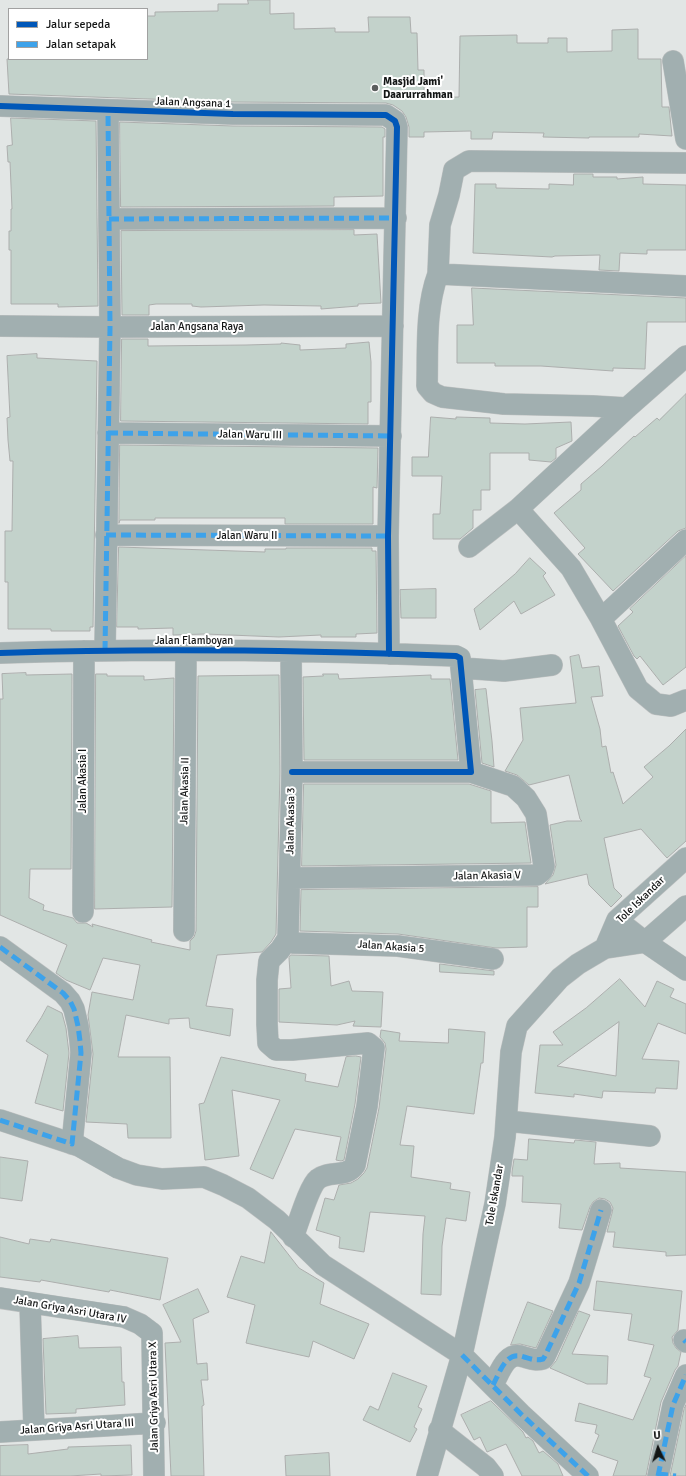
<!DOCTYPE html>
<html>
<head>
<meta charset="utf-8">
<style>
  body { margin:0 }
  #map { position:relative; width:686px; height:1476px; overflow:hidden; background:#e2e6e5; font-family:Signika,sans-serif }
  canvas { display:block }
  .legend { position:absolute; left:8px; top:8px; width:140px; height:52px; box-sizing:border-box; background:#fff; border:1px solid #a1a1a1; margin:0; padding:5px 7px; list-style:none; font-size:12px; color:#131515 }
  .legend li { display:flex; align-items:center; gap:8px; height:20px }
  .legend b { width:20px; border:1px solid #a1a1a1 }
  .north { position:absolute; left:638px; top:1428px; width:40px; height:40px; -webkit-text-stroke:3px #fff; paint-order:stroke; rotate:356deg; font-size:11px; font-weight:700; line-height:16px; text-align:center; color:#131515 }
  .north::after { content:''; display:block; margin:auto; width:14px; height:18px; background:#131515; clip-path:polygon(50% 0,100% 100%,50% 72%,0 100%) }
</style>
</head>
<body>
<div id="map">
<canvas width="686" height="1476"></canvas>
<ul class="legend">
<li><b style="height:5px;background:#0057b8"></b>Jalur sepeda</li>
<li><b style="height:5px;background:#3da2ea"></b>Jalan setapak</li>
</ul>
<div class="north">U</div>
</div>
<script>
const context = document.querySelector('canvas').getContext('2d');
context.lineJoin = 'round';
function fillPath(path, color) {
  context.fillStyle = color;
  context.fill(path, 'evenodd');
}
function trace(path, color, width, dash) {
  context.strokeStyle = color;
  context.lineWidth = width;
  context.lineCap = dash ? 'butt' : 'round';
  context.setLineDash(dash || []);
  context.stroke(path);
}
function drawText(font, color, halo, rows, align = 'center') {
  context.font = font + ' Signika,sans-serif';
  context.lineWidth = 4;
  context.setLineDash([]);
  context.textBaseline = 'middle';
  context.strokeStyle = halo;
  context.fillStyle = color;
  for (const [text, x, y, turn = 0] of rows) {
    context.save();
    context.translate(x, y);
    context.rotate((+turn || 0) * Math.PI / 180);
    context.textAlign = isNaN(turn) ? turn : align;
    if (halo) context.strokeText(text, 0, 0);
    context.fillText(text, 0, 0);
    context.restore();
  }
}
const building = new Path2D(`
  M248,0H270V14L294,13V29L335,28V32H369L368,17H410L411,33H417L418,70H424V98L459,97L460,36L517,35V43H548V38H567V52L612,51V30L638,29V59H661L662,107H669L672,136L639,134V137H589V138L543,137L544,133L493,132L492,139H471V131L424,132V137H409V127L406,117L402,111L393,105L386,103L233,102L9,94L7,59H147V16H155V12L218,11V4H248Z
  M11,118L96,121L98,306L58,307V304H11V250H9V231H11V209H12L10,162H8L7,146L12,145Z
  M120,122L233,126L382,127L385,129V137H383V196L334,197V206L121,207Z
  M574,174H593V177H617V179L643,177V184L686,185V250H647V254L620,253L619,271L599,270L600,255L555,256L552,257L473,253L475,184H496V188L549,189V184L573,185Z
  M354,230V235L377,234L381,303L358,304V306L321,309V306L264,305L201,307L192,306V304H156L149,305V315H122L121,231Z
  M472,288L686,298V322H647L645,369L613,368V371L541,366H495V363H457V325H473Z
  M122,339H148V346L246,345L281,344V343L300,345V350L346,348V344L369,342L371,362V402H368V424L121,421Z
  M37,354V358L97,361L93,627H90V631H51V629H8V582H5V531H12L13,461H10L8,440L7,418L10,417L7,356Z
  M686,394V528L678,531L613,591L578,554L585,548L554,513L581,490V484L602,466L634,436L635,437L657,418L659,420Z
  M431,417L456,419V417L490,418V423L525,424L571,422L572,441L556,448V458L551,462L529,460V453H490V490H481V510H473V528L460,539H433V514H440L442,476H412V457H428Z
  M120,445L378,448L377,488L373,487V524H285V518H155V520H120L119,523Z
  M119,547L265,552V549H286V548H372V551H376L377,633L356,634V637H321V635L279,637L205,634L173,635V628L138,629V627H117Z
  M686,556V667L663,685L640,656L637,659L634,656L618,626L633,612L630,609Z
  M530,558L546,573L543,576L555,595L521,614L514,601L480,630L474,609L515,574Z
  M436,589V618H401L400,590Z
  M579,655L582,668L599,666L603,696L591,697L600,729L602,747L606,746L611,773L613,772L623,804L653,777L644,767L669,746L686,729V841L667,858L641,829L604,838L614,888L622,896L611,907L589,885L587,874L545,884L553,875L556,865L550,825L567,821H582L580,819L569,775L529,785L517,775L505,771L523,740L520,708L576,703L570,657Z
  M26,673V675L72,674L71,869H30L29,898L44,905L43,910L73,918L77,923H86L93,927L92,924L152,940L151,942L190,950V941L194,937L196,931L198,676L279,675L280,772L276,934L271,942L262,952L217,955L206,1006L233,1009L230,1036L190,1028L189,1018L169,1019V1024L126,1015L118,1057H170L171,1138H128L127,1124L86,1122L93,1054L88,1015L92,992L133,1000L140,965L103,958L90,990L66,980L56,973L67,945L0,915V699H3L2,674Z
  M96,674H107V676H144V680L174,678L172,907L95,909Z
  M323,674H338L339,679L431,675V679H450L458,760H304L303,677L323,676Z
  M486,689L492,741L494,767L482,763L475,690Z
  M304,784H469L491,791V823L525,822L531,863L302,866Z
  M538,887V907H527V947L496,948L398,934L300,931L301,890Z
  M291,955L329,956L331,986L349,981L352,991L383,992L381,1027L353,1026L355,1021L337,1025L279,1022V989L291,988L289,958Z
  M440,964L494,971V975L440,972Z
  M620,979L645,1007L657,981L674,989L670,997L686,1004V1034L658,1023L642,1059L679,1061L677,1089L656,1088L655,1093L603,1091L602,1098L574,1094V1097L535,1093L540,1045H563L553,1032L586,1008ZM619,1022L616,1076L557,1066L571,1056Z
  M48,1006L62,1013L66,1028L69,1053L63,1111L35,1103L48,1055L26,1041L41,1018Z
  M449,1029L485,1032L483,1063H481L474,1114L407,1106L400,1145L414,1146L411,1177L451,1183L450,1189L470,1192L466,1221L446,1218L442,1246L441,1295L421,1294L423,1234L425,1216L370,1212L364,1252L339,1248L340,1237L316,1230L325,1198L334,1200L339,1185L351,1183L358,1179L364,1173L367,1168L379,1108L386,1049L385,1043L380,1037L381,1030L400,1033L399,1041L448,1043Z
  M356,1056L361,1057L355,1104L344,1160L341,1161L336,1160L341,1137L295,1129L273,1179L250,1169L280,1100L232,1090L239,1156L205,1160L199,1104L204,1103L221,1057L306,1074L305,1081L338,1087L346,1057Z
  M529,1139L574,1143L575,1140L596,1142L594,1164L620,1163V1168L686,1172V1255L666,1256V1252L613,1247L615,1232H607L612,1213L613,1208L610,1202L605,1199L599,1198L593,1202L590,1207L582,1230L559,1228L561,1204L522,1202L523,1176H512V1172L514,1159L527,1160Z
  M0,1157L28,1161L22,1201L0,1198Z
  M271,1232L299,1268L324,1283L320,1304L369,1324L354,1359L313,1341L309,1357L246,1343L255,1305L227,1297L241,1256L264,1263Z
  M0,1237L29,1244L30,1239L50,1242L51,1239L168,1258L160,1300L110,1290L109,1292L41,1280L40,1282L0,1277Z
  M597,1281L682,1291L678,1330L672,1337L673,1343L676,1348L681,1352L678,1366L675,1370L661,1402L646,1476H613L618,1461L592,1452L599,1435L595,1433L597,1425L575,1421L579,1403L633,1420L651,1378L644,1376L654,1345L628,1340L632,1314L594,1310Z
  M198,1289L209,1312L193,1319L197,1364L207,1363L208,1380H201L204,1405L202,1406L204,1476H171L165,1343L181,1342L163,1305Z
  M528,1302L553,1311L536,1348L520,1344L511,1345Z
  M579,1311L590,1315L572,1354L608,1356L607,1384H587L550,1368L556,1361Z
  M78,1336L79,1348L121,1347L122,1382H124L125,1405L76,1409V1413L46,1414L43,1339Z
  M393,1373L427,1386L418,1407L422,1409L414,1427L417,1429L410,1442L363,1420L370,1406L378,1410Z
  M491,1401L523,1432L526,1438L528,1437L533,1441L539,1453L543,1451L558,1464L563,1476H522L506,1444L487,1452L480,1437L474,1440L461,1415Z
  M686,1405V1476H670L684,1409Z
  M28,1445V1454L68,1449V1447L131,1445L132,1475L101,1476V1474L70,1476H0V1446Z
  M329,1453L330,1476H286L285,1456Z`);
fillPath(building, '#c3d2cb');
trace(building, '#acaead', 1);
const minor = new Path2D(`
  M673,61L686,139
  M0,106L233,114L386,115L395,121L397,127L388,536L389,654
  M109,219L396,218
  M438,274L440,225L449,195L454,170L469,161L686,163
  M0,326L110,327L393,326
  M686,356L627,408L518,509L571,568L601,619L638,689L656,704L671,706L686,700
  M627,408L593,406L504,404L442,397L433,393L427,386C428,350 425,309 438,274L686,286
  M108,433L391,436
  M106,535L388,536
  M469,547L518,509
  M601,619L686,540
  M105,651L110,327L108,110
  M291,652L292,772L288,938L291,942L294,943L398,946L493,959
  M0,653C152,648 305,650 456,656L460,658L471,772H292
  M462,668L504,671L552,665
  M290,878L537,875L542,871L544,866L536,814L526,798L513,786L471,772
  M83,912L84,651
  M617,920L645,942L686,970
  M184,931L186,651
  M288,938L280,950L269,961L267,980V1024L268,1043L276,1050H292L368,1043L374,1048L367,1106L355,1165C347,1178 329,1170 318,1179C309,1186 298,1225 293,1237
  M0,947L63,993L70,1001L74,1009L78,1026L80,1041L81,1053L72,1144
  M605,948L617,920L686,858
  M0,1120L79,1146L118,1168L137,1175L162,1179L204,1177L223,1185L248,1198L277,1220L323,1265L462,1355L521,1414L588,1476
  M507,1121L650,1136
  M0,1298L124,1317L140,1324L152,1333L154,1476
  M30,1303L34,1430
  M684,1340L686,1342
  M493,1385C500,1372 506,1350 524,1357C531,1359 536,1361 543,1359L545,1356L579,1283L601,1210
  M439,1430L486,1467L493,1476
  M0,1432L155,1423
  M427,1476L462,1355L495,1204L505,1137L511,1052L517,1026L560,978L578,964L605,948L645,942L686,906
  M658,1476L673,1405L686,1375`);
trace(minor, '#bec0c0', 22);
trace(minor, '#a1afb0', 21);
trace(new Path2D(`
  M109,219L396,218
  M108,433L391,436
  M106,535L388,536
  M105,651L110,327L108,110
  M0,947L63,993L70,1001L74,1009L78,1026L80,1041L81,1053L72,1144L0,1120
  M684,1340L686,1342
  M462,1355L521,1414L588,1476
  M493,1385C500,1372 506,1350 524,1357C531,1359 536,1361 543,1359L545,1356L579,1283L601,1210
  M658,1474L676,1476
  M658,1476L673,1405L686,1375`), '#3da2ea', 5, [10, 5]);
trace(new Path2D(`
  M0,106L233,114L386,115L395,121L397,127L388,536L389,654
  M0,653C152,648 305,650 456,656L460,658L471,772H292`), '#0057b8', 6);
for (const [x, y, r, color] of [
  [375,88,4,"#5b5e5e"]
]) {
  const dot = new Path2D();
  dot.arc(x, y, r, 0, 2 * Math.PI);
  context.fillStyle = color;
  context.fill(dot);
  trace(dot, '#fff', 1.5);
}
drawText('bold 11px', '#131515', '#fff', [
  ["Masjid Jami'",383,82],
  ["Daarurrahman",383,95]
], 'left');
drawText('11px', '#131515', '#fff', [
  ["Jalan Angsana 1",193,103,2],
  ["Jalan Angsana Raya",197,327],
  ["Jalan Waru III",250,435,1],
  ["Jalan Waru II",247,536],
  ["Jalan Flamboyan",194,641],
  ["Jalan Akasia I",83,781,-90],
  ["Jalan Akasia II",185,791,-89],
  ["Jalan Akasia 3",291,821,-89],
  ["Jalan Akasia V",487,876,-1],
  ["Tole Iskandar",641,900,-44],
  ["Jalan Akasia 5",391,947,4],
  ["Tole Iskandar",495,1195,-80],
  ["Jalan Griya Asri Utara IV",70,1310,10],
  ["Jalan Griya Asri Utara X",154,1397,-91],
  ["Jalan Griya Asri Utara III",77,1427,-4]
]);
</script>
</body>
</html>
